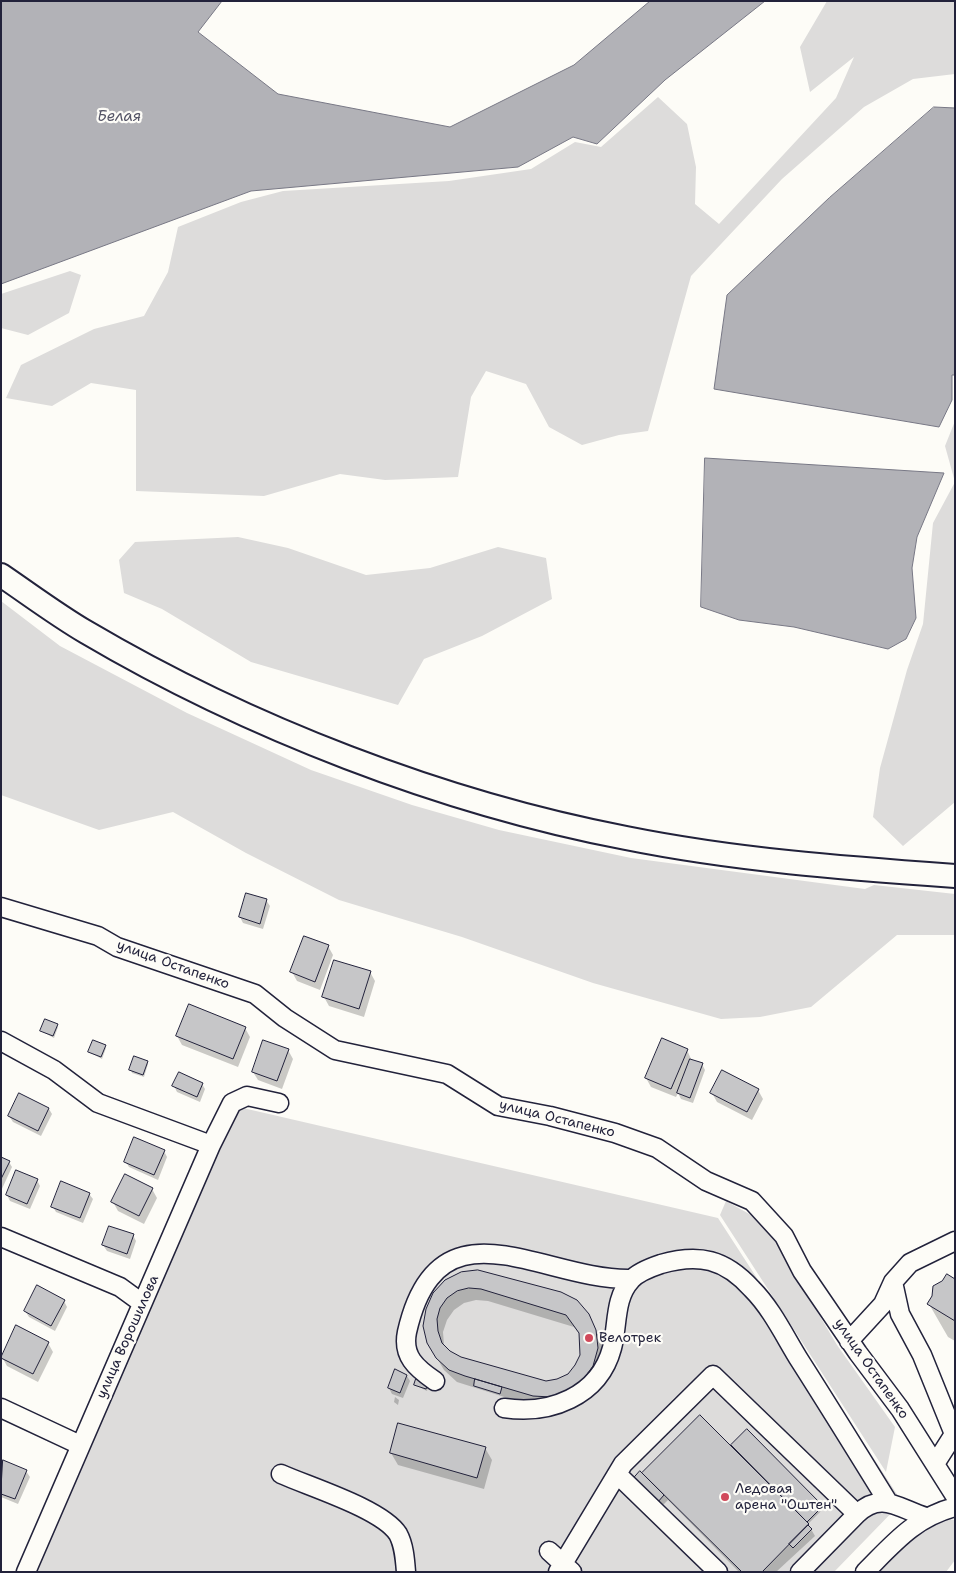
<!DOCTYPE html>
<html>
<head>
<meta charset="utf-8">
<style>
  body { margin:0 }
  #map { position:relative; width:956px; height:1573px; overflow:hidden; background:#fdfcf7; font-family:"Shantell Sans",sans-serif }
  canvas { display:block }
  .frame { position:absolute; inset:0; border:2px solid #22223b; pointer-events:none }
</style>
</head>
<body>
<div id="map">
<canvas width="956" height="1573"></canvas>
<div class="frame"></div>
</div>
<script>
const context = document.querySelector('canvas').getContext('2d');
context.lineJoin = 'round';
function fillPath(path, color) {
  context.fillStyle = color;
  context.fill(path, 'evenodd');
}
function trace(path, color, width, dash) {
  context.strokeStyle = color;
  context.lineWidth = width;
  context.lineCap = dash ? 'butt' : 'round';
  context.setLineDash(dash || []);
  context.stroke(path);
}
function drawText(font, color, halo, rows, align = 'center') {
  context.font = font + ' "Shantell Sans",sans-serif';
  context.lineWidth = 4.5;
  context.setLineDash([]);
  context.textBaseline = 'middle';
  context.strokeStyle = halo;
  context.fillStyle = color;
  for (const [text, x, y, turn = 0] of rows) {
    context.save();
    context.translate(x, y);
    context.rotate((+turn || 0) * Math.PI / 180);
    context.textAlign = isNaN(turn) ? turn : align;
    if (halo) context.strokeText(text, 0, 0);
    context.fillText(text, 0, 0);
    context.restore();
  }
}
fillPath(new Path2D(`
  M827,1H955V74L913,79L864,107L782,179L691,276L648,431L619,435L582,445L549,427L526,384L486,371L471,397L458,477L385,480L340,474L264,496L136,491V390L91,383L52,406L6,398L21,365L94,329L144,316L168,272L178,227L241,202L283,191L449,181L531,169L575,142L601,147L658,97L687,124L696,167L695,204L719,224L836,98L854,57L810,92L800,47Z
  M70,271L81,275L69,313L28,335L1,328V294Z
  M955,421V482L945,446Z
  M955,482V802L903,846L873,817L880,768L907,670L923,624L933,523Z
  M238,537L288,548L366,575L430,568L498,547L546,558L552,599L482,636L424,659L398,705L251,662L162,609L124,593L119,560L135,542Z
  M1,601L60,646L187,713L311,770L412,805L499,830L631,858L865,889L874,885L955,894V935H897L811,1007L760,1017L721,1019L593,983L462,937L339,900L246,853L173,812L99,830L1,795Z
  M232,1103L243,1108L718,1218L902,1502L834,1572H37Z
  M726,1201L760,1220L777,1244L837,1345L895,1427L886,1472L720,1215Z
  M949,1519L955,1520V1560L946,1572H879C900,1550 920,1530 949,1519Z`), '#dddcdb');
const water = new Path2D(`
  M1,1H222L198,32L278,94L450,127L574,65L650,1H765L665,80L597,144L573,137L518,167L251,191L1,284Z
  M934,107L955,108V375H952V400L939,427L714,389L727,295L829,198Z
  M705,458L944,473L917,537L912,568L916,618L906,639L888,649L794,627L739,620L701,607Z`);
fillPath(water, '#b2b2b7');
trace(water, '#787885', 1);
fillPath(new Path2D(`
  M266,900L270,906L263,929L243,923L240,917Z
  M328,946L333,955L320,990L297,981L292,972Z
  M370,972L375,981L364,1017L329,1006L324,997Z
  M57,1025L58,1027L54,1038L41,1031Z
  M245,1028L250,1037L238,1067L182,1045L177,1036Z
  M105,1046L106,1048L102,1059L89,1052Z
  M288,1050L293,1059L282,1089L258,1080L253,1072Z
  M687,1050L692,1061L702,1064L705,1070L693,1103L681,1099L678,1093L676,1097L651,1087L646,1078Z
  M147,1062L148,1064L144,1077L132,1073L131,1070Z
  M202,1084L205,1089L200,1102L177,1092L174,1086Z
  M758,1090L763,1099L752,1120L717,1102L712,1093Z
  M49,1109L52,1114L41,1136L13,1122L9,1116Z
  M164,1151L167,1157L158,1180L129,1167L125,1161Z
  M1,1158L9,1162L12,1167L1,1191Z
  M37,1180L40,1186L30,1209L10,1201L7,1195Z
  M152,1189L157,1198L144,1224L118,1211L113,1202Z
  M89,1194L93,1199L83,1223L56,1212L53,1207Z
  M133,1235L136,1241L130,1259L107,1251L103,1245Z
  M461,1274L588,1315L603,1344L604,1361L575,1403L517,1401L457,1382L444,1370L428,1343L425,1326ZM476,1300L488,1301L574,1327L581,1336L582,1355L577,1366L568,1375L558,1380L546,1382L460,1358L450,1352L444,1345L443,1332L447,1320L454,1310L464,1303Z
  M955,1280V1341L948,1337L929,1304Z
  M64,1301L67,1307L55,1331L29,1317L25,1311Z
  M48,1343L53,1352L38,1382L7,1366L2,1357Z
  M407,1376L410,1381L403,1398L392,1394L389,1388Z
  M415,1385H427L428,1387L427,1391Z
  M395,1397L399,1400L398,1405L394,1402Z
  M732,1445L823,1509L808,1524L815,1536L776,1572H739L668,1500L660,1508L644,1473L735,1450Z
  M485,1448L492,1460L484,1489L398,1465L391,1453Z
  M3,1462L26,1471L30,1477L18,1504L1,1497V1467Z`), '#0003');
const building = new Path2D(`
  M246,893L267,899L260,924L239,917Z
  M304,936L329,945L315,982L290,972Z
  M334,960L371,971L359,1009L322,997Z
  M189,1004L246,1027L233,1059L176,1036Z
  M45,1019L58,1024L53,1036L40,1031Z
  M662,1038L688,1049L671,1089L645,1078Z
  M93,1040L106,1045L101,1057L88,1052Z
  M263,1040L289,1049L277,1081L252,1072Z
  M134,1056L148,1061L143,1075L129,1070Z
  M690,1059L703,1063L690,1098L677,1093Z
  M722,1070L759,1089L747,1112L710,1093Z
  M179,1072L203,1083L197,1097L172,1086Z
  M19,1093L49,1108L38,1131L8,1116Z
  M134,1137L165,1150L154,1175L124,1162Z
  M1,1157L10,1161L1,1179Z
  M16,1170L38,1179L27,1204L6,1195Z
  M125,1174L153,1188L139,1216L111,1202Z
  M61,1181L90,1193L80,1218L51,1207Z
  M109,1226L134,1234L127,1254L102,1245Z
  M478,1270L561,1292L577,1300L589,1314L596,1330L598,1348L593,1366L582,1381L568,1391L551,1397L533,1396L465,1376L449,1370L436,1358L427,1343L423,1326L426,1309L433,1293L445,1280L461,1272ZM469,1288L481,1289L566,1315L579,1333L580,1355L575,1365L568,1374L557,1379L546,1381L461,1357L450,1351L442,1343L438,1331L437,1319L440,1308L447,1298L457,1291Z
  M947,1274L955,1279V1321L927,1304L932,1296L933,1286L942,1281Z
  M37,1285L65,1300L51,1326L24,1311Z
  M16,1325L49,1342L33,1374L1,1358Z
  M395,1369L407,1375L400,1393L388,1388Z
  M416,1379L428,1384L426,1389L414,1385Z
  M475,1379L502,1387L500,1394L474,1386Z
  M700,1415L809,1524L762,1572H742L642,1473Z
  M398,1423L486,1447L477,1478L390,1453Z
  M747,1429L823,1506L807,1522L731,1445Z
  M3,1460L27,1470L15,1499L1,1494Z
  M640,1471L664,1495L657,1503L633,1479Z
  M808,1525L812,1529L793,1548L789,1544Z`);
fillPath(building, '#c6c6c8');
trace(building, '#22223b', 1);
const minor = new Path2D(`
  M1,907L98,936L117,947L255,994L285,1018L335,1050L447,1074L498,1106L550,1116L615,1133L657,1148L706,1181L752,1201L784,1236L802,1271L858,1353L900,1409L955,1496
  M1,1041L54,1070L98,1103L211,1145
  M1,1237L120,1287L142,1303
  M893,1282L900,1314L922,1355L954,1434L935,1464
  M849,1341L883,1304L893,1282L910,1263L955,1241
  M435,1381C416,1368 402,1356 407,1332C438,1194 542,1281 631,1279
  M1,1408L80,1445
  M504,1408C549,1415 599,1397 612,1348C618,1326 614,1298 631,1280C637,1273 652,1267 661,1264C699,1253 725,1259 752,1289C772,1309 785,1337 800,1361C830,1408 859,1455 888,1502
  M281,1474C310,1487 382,1509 398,1534C404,1545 405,1559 406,1572
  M617,1474L718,1572
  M549,1551L572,1572
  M26,1572L211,1145L232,1103L247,1096L279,1103
  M558,1572L623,1464L713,1375L857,1514C881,1491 898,1508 926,1517
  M800,1572L857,1514
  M865,1572C894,1543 914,1518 955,1507`);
const major = new Path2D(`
  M1,575C29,594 57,615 86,632C247,727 443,803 626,838C735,860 844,868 955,876`);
trace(minor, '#22223b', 21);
trace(major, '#22223b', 26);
trace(minor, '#fdfcf7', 18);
trace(major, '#fdfcf7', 22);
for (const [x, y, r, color] of [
  [589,1338,5,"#d1495b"],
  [725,1497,5,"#d1495b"]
]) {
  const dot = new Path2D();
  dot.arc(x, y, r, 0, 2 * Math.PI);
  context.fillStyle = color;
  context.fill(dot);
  trace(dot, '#fdfcf7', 2);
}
drawText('14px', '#22223b', '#fdfcf7', [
  ["улица Остапенко",173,965,20],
  ["улица Остапенко",557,1119,14],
  ["улица Ворошилова",128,1337,-66],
  ["улица Остапенко",871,1369,55]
]);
drawText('14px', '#22223b', '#fdfcf7', [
  ["Велотрек",599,1338],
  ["Ледовая",735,1489],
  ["арена \"Оштен\"",735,1505]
], 'left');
drawText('italic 15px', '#545466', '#fdfcf7', [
  ["Белая",119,117]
]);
</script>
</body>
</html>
